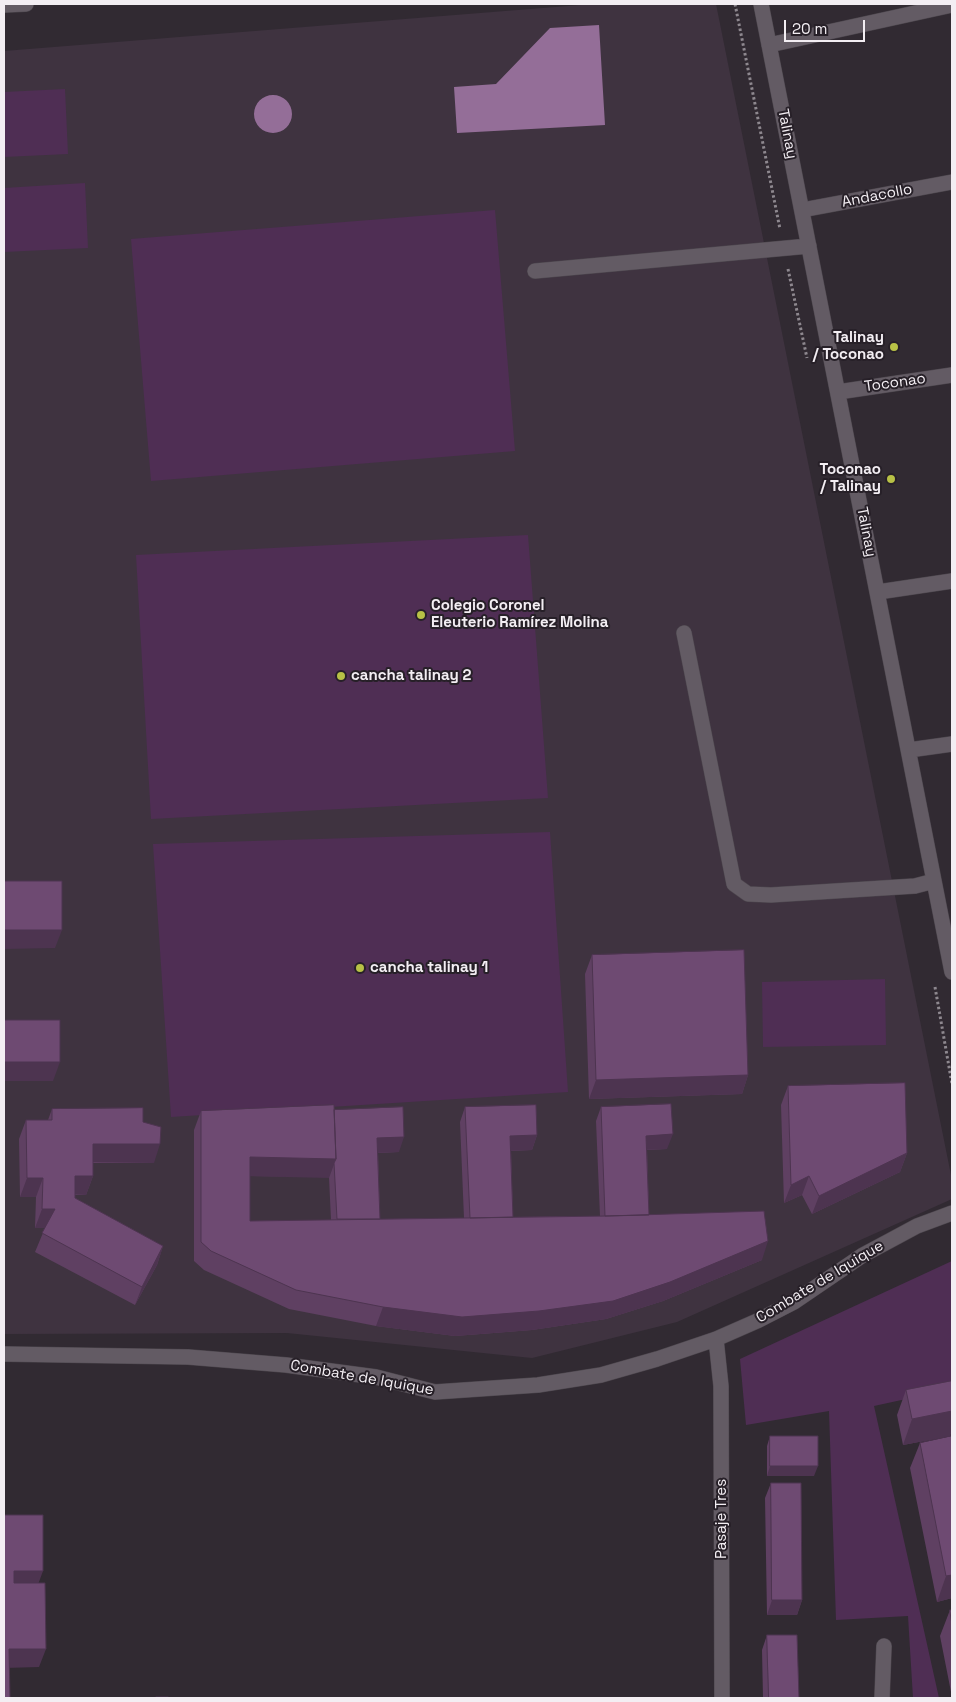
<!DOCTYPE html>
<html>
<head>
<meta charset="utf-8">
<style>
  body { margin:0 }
  #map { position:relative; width:956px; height:1702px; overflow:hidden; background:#312a32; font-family:"Space Grotesk",sans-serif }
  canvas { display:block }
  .frame { position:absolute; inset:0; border:5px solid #f3eef3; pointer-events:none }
  .scale { position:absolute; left:784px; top:20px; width:81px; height:22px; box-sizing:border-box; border:2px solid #f3eef3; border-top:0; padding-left:6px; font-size:15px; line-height:18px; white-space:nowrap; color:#f3eef3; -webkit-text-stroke:4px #272028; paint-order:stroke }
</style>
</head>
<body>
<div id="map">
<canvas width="956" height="1702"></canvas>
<div class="frame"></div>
<div class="scale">20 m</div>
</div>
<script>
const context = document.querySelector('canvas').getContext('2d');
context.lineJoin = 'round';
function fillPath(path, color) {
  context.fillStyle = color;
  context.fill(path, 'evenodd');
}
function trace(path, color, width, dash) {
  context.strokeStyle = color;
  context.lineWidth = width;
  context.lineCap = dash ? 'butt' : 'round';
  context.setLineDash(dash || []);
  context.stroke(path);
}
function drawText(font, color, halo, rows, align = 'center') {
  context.font = font + ' "Space Grotesk",sans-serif';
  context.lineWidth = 4;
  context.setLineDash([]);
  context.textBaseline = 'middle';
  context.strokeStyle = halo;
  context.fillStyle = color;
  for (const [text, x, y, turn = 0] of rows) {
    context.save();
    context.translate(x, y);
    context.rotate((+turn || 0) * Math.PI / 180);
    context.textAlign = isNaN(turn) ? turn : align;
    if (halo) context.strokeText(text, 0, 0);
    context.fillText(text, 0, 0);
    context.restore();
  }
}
fillPath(new Path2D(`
  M593,4H716L952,1180V1199L677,1322L532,1358L287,1333L4,1334V51Z`), '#3f3340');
fillPath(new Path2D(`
  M65,89L68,154L4,157V92Z
  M85,183L88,248L4,252V188Z
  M495,210L515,451L151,481L131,239Z
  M528,535L548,798L151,819L136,555Z
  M550,832L568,1092L171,1117L153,844Z
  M885,979L886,1045L763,1047L762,982Z
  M952,1261V1389L874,1406L939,1698H913L908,1616L836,1620L829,1411L746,1425L740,1359Z`), '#4f2e54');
fillPath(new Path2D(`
  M599,25L605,125L457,133L454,87L496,84L550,28Z
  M254 114a19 19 0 1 1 38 0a19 19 0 1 1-38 0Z`), '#946e98');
const minor = new Path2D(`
  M761,4L952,972
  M4,5L26,4
  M769,45L952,5
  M802,210L952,182
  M535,271L809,246
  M838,392L952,375
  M878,592L952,581
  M684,633L734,884L748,894L771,895L915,886L934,881
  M909,750L952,744
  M716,1339L721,1386L722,1698
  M4,1354L188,1357L286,1365L376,1377L435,1392L538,1385L601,1375L657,1359L716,1339L757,1321L794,1302L863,1255L891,1240L917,1226L952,1213
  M882,1698L884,1646`);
trace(minor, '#4d474e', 16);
trace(new Path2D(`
  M735,4L780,229
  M788,269L807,358
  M935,987L952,1084`), '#8e888f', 3, [2.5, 2.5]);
trace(minor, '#635b64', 15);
fillPath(new Path2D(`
  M592,955L748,1075L742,1094L589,1099L585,974Z
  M788,1086L907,1153L900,1172L812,1214L802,1195L784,1203L781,1105Z
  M465,1107L537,1135L532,1150L511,1151L513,1217L600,1216L596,1121L601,1107L667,1149L647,1150L649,1215L762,1260L663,1301L606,1319L532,1330L455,1336L376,1326L289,1309L204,1270L194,1261V1130L201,1111L334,1110L399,1152L378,1153L380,1219L464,1218L460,1122ZM250,1176L329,1177L331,1220L250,1221Z
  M52,1109L143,1122L154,1163H93V1176L86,1195H75V1198L163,1246L157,1265L135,1305L35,1252L45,1228H35L36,1197H20L19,1139L26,1120H48Z
  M952,1381V1429L950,1436L903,1445L897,1415L906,1390Z
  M770,1436L814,1476H767V1446Z
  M920,1443L952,1598L937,1602L910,1468Z
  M771,1483L802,1600L797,1615H767L765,1498Z
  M950,1610H952V1697L940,1636Z
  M767,1635L799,1698H763L762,1650Z`), '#5f4062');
fillPath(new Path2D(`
  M4,930H62L55,948L4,949Z
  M4,1062H60L53,1081H4Z
  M748,1075L742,1094L589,1099L596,1080Z
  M673,1134L667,1149L641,1150L646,1136Z
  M537,1135L532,1150L505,1151L510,1136Z
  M404,1137L399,1152L372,1153L377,1138Z
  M93,1144H160L154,1163L86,1162Z
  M907,1153L900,1172L812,1214L819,1196Z
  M250,1157L336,1159L329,1178L243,1176Z
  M75,1176H93L86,1195L68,1194Z
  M809,1176L802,1195L784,1203L791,1185Z
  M27,1178H43L36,1197H20Z
  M42,1209H55L48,1228H35Z
  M768,1241L762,1260L663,1301L606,1319L532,1330L455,1336L376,1326L383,1307Z
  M163,1246L157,1265L135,1305L142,1287Z
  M952,1411V1429L950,1436L903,1445L912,1419Z
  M770,1466H818L814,1476H767Z
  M14,1571H43L36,1590H7Z
  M952,1575V1598L937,1602L946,1576Z
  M772,1600H802L797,1615H767Z
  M9,1649H46L39,1667L4,1668Z`), '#4d3450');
const building = new Path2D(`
  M4,881H62V930H4Z
  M744,950L748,1075L596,1080L592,955Z
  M4,1020H60V1062H4Z
  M905,1083L907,1153L819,1196L809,1176L791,1185L788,1086Z
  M671,1104L673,1134L646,1136L649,1215L605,1216L601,1107Z
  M334,1105L336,1159L250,1157V1221L607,1216L764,1211L768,1241L670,1282L613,1301L539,1311L462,1317L383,1307L296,1290L211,1251L201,1242V1111Z
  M536,1105L537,1135L510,1136L513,1217L470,1218L465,1107Z
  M403,1107L404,1137L377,1138L380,1219H337L334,1163L336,1159L334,1110Z
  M143,1108V1122L161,1127L160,1144H93V1176H75V1198L163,1246L142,1287L42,1233L55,1209H42L43,1178H27L26,1120H52V1109Z
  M952,1381V1411L912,1419L906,1390Z
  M770,1436H818V1466H770Z
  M952,1436V1575L946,1576L920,1443Z
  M771,1483H801L802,1600H772Z
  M4,1515H43V1571H14V1583H45L46,1649H9L10,1698H4Z
  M950,1610H952V1624Z
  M767,1635H797L799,1698H769Z
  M156,1697H168L170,1698H155Z`);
fillPath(building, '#6e4a72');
trace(building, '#4d3450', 1);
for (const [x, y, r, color] of [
  [894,347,5,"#b8c146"],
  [891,479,5,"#b8c146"],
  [421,615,5,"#b8c146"],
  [341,676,5,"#b8c146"],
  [360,968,5,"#b8c146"]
]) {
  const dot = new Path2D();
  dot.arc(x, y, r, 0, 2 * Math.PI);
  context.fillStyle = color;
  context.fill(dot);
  trace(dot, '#272028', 2);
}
drawText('15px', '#f3eef3', '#272028', [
  ["Talinay",787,134,79],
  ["Andacollo",877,196,-11],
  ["Toconao",895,383,-8],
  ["Talinay",866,532,79],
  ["Combate de Iquique",820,1282,-31],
  ["Combate de Iquique",362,1378,10],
  ["Pasaje Tres",722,1519,-90]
]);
drawText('bold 15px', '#f3eef3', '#272028', [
  ["Talinay",884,338,"right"],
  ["/ Toconao",884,355,"right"],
  ["Toconao",881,470,"right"],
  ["/ Talinay",881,487,"right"],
  ["Colegio Coronel",431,606],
  ["Eleuterio Ramírez Molina",431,623],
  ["cancha talinay 2",351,676],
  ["cancha talinay 1",370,968]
], 'left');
</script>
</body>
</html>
